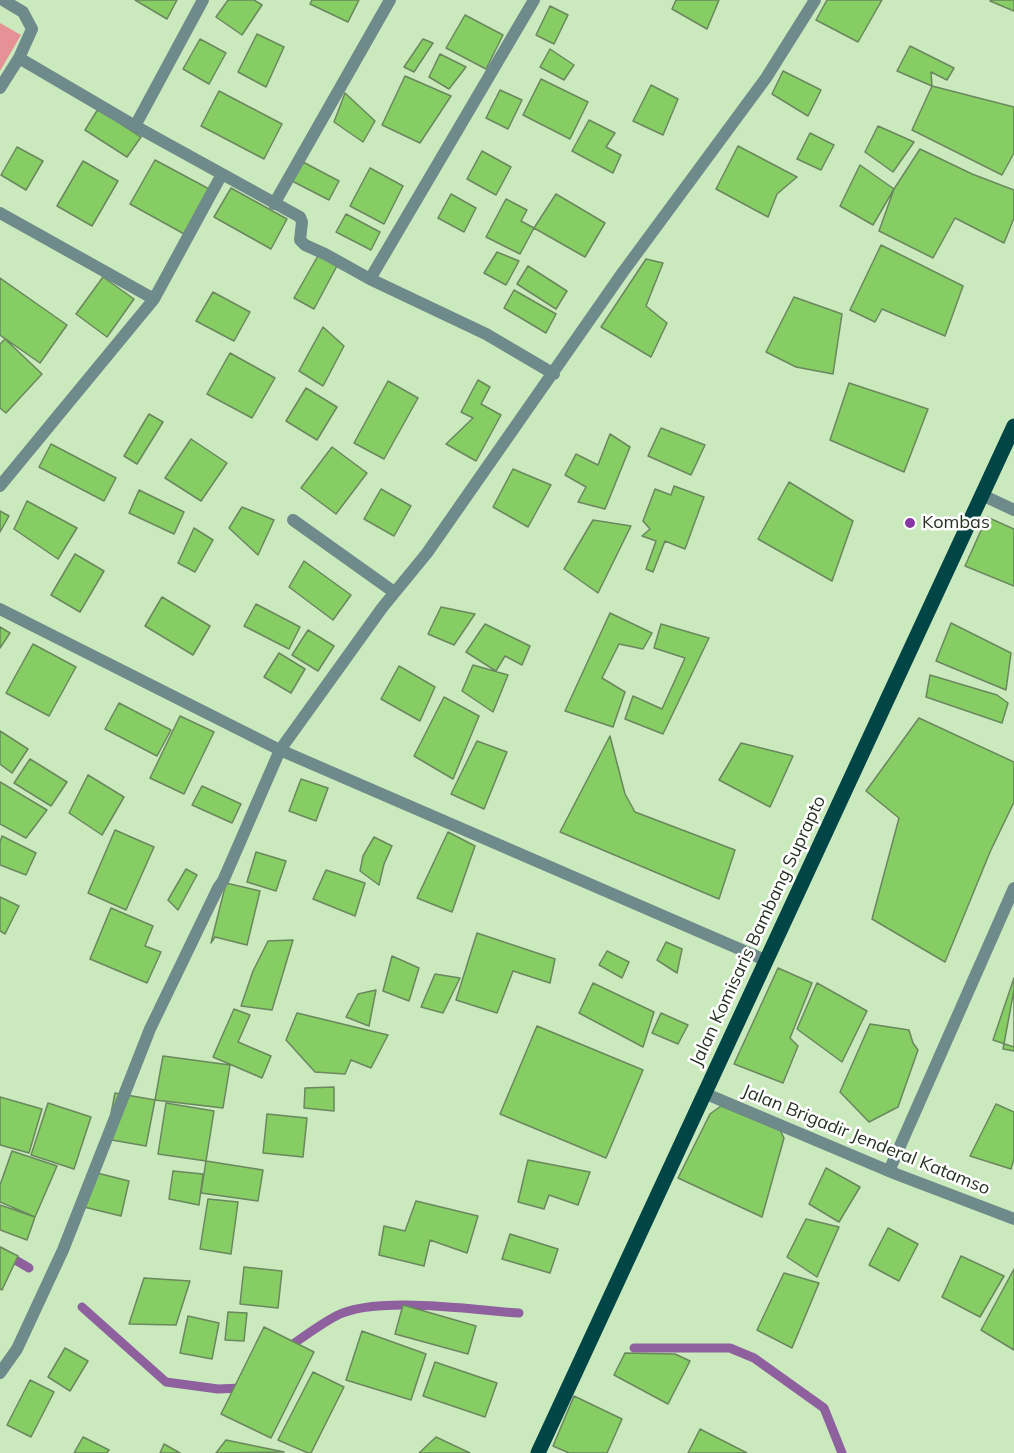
<!DOCTYPE html>
<html>
<head>
<meta charset="utf-8">
<style>
  body { margin:0 }
  canvas { display:block; background:#caeabd }
</style>
</head>
<body>
<canvas width="1014" height="1453"></canvas>
<script>
const context = document.querySelector('canvas').getContext('2d');
context.lineJoin = 'round';
function fillPath(path, color) {
  context.fillStyle = color;
  context.fill(path, 'evenodd');
}
function trace(path, color, width, dash) {
  context.strokeStyle = color;
  context.lineWidth = width;
  context.lineCap = dash ? 'butt' : 'round';
  context.setLineDash(dash || []);
  context.stroke(path);
}
function drawText(font, color, halo, rows, align = 'center') {
  context.font = font + ' Mulish,sans-serif';
  context.lineWidth = 5;
  context.setLineDash([]);
  context.textBaseline = 'middle';
  context.strokeStyle = halo;
  context.fillStyle = color;
  for (const [text, x, y, turn = 0] of rows) {
    context.save();
    context.translate(x, y);
    context.rotate((+turn || 0) * Math.PI / 180);
    context.textAlign = isNaN(turn) ? turn : align;
    if (halo) context.strokeText(text, 0, 0);
    context.fillText(text, 0, 0);
    context.restore();
  }
}
fillPath(new Path2D(`
  M0,23L21,35L0,71Z`), '#e69196');
trace(new Path2D(`
  M0,1251L29,1268
  M82,1307L166,1382L218,1389L241,1388L244,1385
  M634,1348H730L754,1358L824,1408L842,1453
  M286,1349C302,1338 319,1325 336,1316C375,1295 474,1310 519,1313`), '#8e609e', 9);
const building = new Path2D(`
  M135,0H177L167,19Z
  M228,0H254L262,5L242,35L216,17Z
  M312,0H359L348,22L310,4Z
  M676,0H719L707,29L672,9Z
  M827,0H882L858,42L816,20Z
  M991,0H1014V11L990,1Z
  M550,6L568,15L554,44L536,35Z
  M465,15L503,35L486,69L446,48Z
  M257,34L284,47L266,87L238,72Z
  M200,39L226,53L209,84L183,69Z
  M423,39L433,43L414,72L404,67Z
  M910,46L954,68L947,80L931,72L932,86L897,71Z
  M550,49L574,65L564,80L540,67Z
  M440,54L466,67L449,89L429,77Z
  M783,71L821,90L808,116L772,94Z
  M405,76L451,96L420,143L382,125Z
  M541,79L588,102L570,139L523,115Z
  M651,85L678,99L663,135L633,121Z
  M932,86L1014,107V153L1002,175L912,130Z
  M500,90L522,100L508,129L486,118Z
  M219,91L282,124L264,159L201,126Z
  M345,93L375,121L363,142L334,122Z
  M98,109L141,137L127,157L85,130Z
  M589,120L615,133L606,147L621,155L613,173L572,151Z
  M878,126L914,142L893,172L865,152Z
  M810,133L834,145L821,170L797,159Z
  M738,146L797,177L777,194L768,217L716,189Z
  M17,147L43,161L26,190L1,175Z
  M920,149L972,174L1014,190V218L1004,243L955,218L933,258L879,231L894,189Z
  M482,151L511,167L496,195L467,179Z
  M155,160L211,190L186,235L130,204Z
  M83,161L118,181L92,226L57,206Z
  M303,162L339,181L329,200L292,181Z
  M860,165L894,189L873,225L840,206Z
  M370,168L403,186L384,224L350,206Z
  M231,188L287,219L271,249L214,217Z
  M451,194L476,208L464,232L438,218Z
  M556,194L605,223L585,257L534,228Z
  M506,199L527,210L521,221L534,228L520,254L486,237Z
  M346,214L380,232L371,250L336,232Z
  M881,245L963,286L945,336L882,309L875,322L850,310Z
  M497,252L519,261L506,285L484,273Z
  M319,254L338,264L314,309L294,298Z
  M646,259L663,263L646,306L667,323L651,357L601,327Z
  M528,266L567,291L556,309L517,284Z
  M103,277L134,299L107,337L76,314Z
  M0,278L67,325L40,363L0,335Z
  M514,290L556,314L546,333L504,308Z
  M213,292L250,312L234,341L196,321Z
  M794,297L842,314L833,374L796,367L766,352Z
  M323,327L344,346L323,386L299,371Z
  M5,339L42,374L6,413L0,408V344Z
  M230,353L275,378L252,418L207,394Z
  M478,380L490,387L481,404L501,415L476,461L446,444L473,418L461,412Z
  M388,381L418,398L384,459L354,443Z
  M849,383L928,409L904,472L830,440Z
  M306,388L337,407L317,440L286,421Z
  M149,414L163,422L137,464L124,456Z
  M661,428L705,445L691,475L648,456Z
  M610,434L630,447L605,509L578,502L586,487L565,475L576,454L598,465Z
  M191,439L227,463L201,501L165,478Z
  M51,444L116,478L104,501L39,467Z
  M332,447L367,473L336,514L301,488Z
  M513,469L551,485L528,527L493,507Z
  M789,482L853,521L832,581L758,539Z
  M674,486L704,497L685,549L665,541L653,572L646,569L656,541L642,536L650,529L643,521L655,489L671,495Z
  M381,489L411,506L394,536L364,519Z
  M139,490L184,512L174,534L129,513Z
  M27,501L77,528L58,559L14,529Z
  M242,507L274,520L258,555L229,528Z
  M0,511L9,516L0,532Z
  M987,517L1014,529V586L965,566Z
  M593,520L631,526L598,593L564,569Z
  M194,528L213,540L195,572L178,563Z
  M75,554L104,571L80,612L51,595Z
  M304,561L351,595L333,620L289,587Z
  M162,597L210,626L193,655L145,626Z
  M256,604L300,627L289,649L244,626Z
  M441,607L475,614L454,645L428,634Z
  M610,613L652,633L643,649L619,644L602,678L625,692L613,727L565,711Z
  M951,623L1011,653L1006,690L936,661Z
  M485,624L530,646L522,665L505,656L496,671L466,652Z
  M661,624L709,638L663,734L625,719L633,696L662,709L685,658L654,648Z
  M0,627L10,633L0,648Z
  M308,630L334,646L318,671L292,655Z
  M33,644L76,667L49,716L6,693Z
  M279,653L305,669L291,693L264,677Z
  M473,665L508,675L493,712L462,691Z
  M399,666L435,687L420,721L381,699Z
  M930,675L997,695L1008,703L1002,723L926,697Z
  M444,697L479,716L453,779L414,756Z
  M119,703L171,730L157,756L105,729Z
  M180,716L214,732L184,794L150,778Z
  M919,718L1014,762V802L990,852L945,962L872,919L899,818L866,791Z
  M0,731L28,749L12,773L0,764Z
  M610,736L625,794L635,812L735,850L719,899L560,832Z
  M477,741L507,752L484,809L451,794Z
  M741,743L793,756L770,807L719,780Z
  M30,759L67,782L51,806L14,783Z
  M88,775L124,797L102,835L69,813Z
  M301,779L328,788L316,821L289,811Z
  M0,782L47,810L26,838L0,824Z
  M202,786L241,804L232,823L192,805Z
  M115,830L154,847L126,910L88,893Z
  M448,832L475,846L452,912L417,898Z
  M2,836L36,853L26,875L0,865V842Z
  M374,837L392,846L384,864L379,885L360,871L363,856Z
  M256,852L286,861L276,891L247,882Z
  M186,869L197,875L178,910L168,900Z
  M326,870L365,883L355,916L313,899Z
  M226,883L260,891L247,945L215,937L211,943Z
  M0,897L19,906L5,934L0,931Z
  M111,908L153,926L145,946L161,952L147,983L90,959Z
  M477,933L555,959L550,983L513,971L497,1013L456,1000Z
  M293,940L272,1010L241,1006L253,971L268,941Z
  M666,942L682,949L677,973L657,960Z
  M607,951L629,962L622,978L599,965Z
  M392,956L419,968L409,1001L383,991Z
  M778,968L812,983L790,1038L798,1046L783,1083L734,1064Z
  M435,974L460,978L443,1013L421,1007Z
  M1014,978V1047L993,1040Z
  M593,983L654,1012L643,1047L579,1013Z
  M817,983L867,1011L842,1062L797,1029Z
  M376,990L369,1026L346,1017L358,994Z
  M1014,990V1051L1003,1049Z
  M234,1009L250,1015L238,1042L271,1056L262,1078L213,1057Z
  M297,1013L388,1035L371,1068L351,1060L345,1074L315,1072L286,1040Z
  M661,1013L688,1025L678,1044L652,1033Z
  M870,1024L909,1030L913,1043L918,1050L898,1107L869,1122L840,1092Z
  M537,1026L643,1070L606,1158L500,1114Z
  M163,1056L230,1065L223,1108L155,1100Z
  M334,1087V1111L304,1108L305,1088Z
  M115,1093L155,1100L146,1146L106,1139Z
  M0,1097L42,1109L29,1153L0,1145Z
  M48,1103L91,1117L74,1169L31,1155Z
  M166,1103L214,1111L206,1161L158,1154Z
  M996,1104L1014,1112V1159L1011,1169L970,1156Z
  M721,1106L780,1130L784,1138L762,1217L678,1178L710,1114Z
  M267,1114L307,1118L303,1157L263,1153Z
  M12,1151L57,1166L35,1217L0,1202V1185Z
  M528,1160L590,1172L578,1205L549,1195L544,1209L518,1202Z
  M206,1161L263,1170L258,1201L201,1193Z
  M826,1168L860,1187L839,1222L809,1204Z
  M173,1171L203,1174L199,1205L169,1199Z
  M93,1172L129,1181L121,1216L84,1207Z
  M208,1199L238,1202L231,1254L200,1249Z
  M416,1201L478,1216L467,1253L430,1240L424,1266L379,1255L384,1226L405,1231Z
  M0,1205L35,1217L27,1240L0,1230Z
  M806,1219L839,1227L817,1277L787,1257Z
  M888,1228L918,1244L899,1281L869,1265Z
  M510,1234L558,1249L550,1273L502,1259Z
  M0,1247L18,1256L2,1290L0,1289Z
  M961,1256L1004,1276L980,1317L942,1297Z
  M244,1267L282,1271L278,1308L240,1304Z
  M1014,1269V1350L981,1330Z
  M784,1273L819,1283L792,1348L757,1330Z
  M144,1278L190,1281L176,1325L129,1324Z
  M403,1305L476,1326L468,1354L395,1334Z
  M228,1312L247,1313L244,1341L225,1340Z
  M188,1316L219,1323L212,1359L180,1353Z
  M264,1327L314,1352L271,1438L221,1414Z
  M362,1331L426,1354L411,1400L346,1380Z
  M65,1348L88,1361L70,1391L48,1377Z
  M625,1353L675,1354L690,1361L668,1404L614,1375Z
  M435,1362L497,1383L485,1417L423,1396Z
  M313,1372L344,1387L311,1453H308L278,1440Z
  M30,1380L54,1392L31,1437L7,1425Z
  M574,1396L622,1419L607,1453H569L553,1446Z
  M700,1429L747,1453H688Z
  M83,1437L109,1450L107,1453H74Z
  M436,1437L470,1453H419Z
  M226,1440L284,1452L216,1453Z
  M164,1444L180,1453H160Z`);
fillPath(building, '#86cd64');
trace(building, '#6a875e', 1.5);
trace(new Path2D(`
  M19,58L135,126L300,217L302,222L300,240L305,245L325,254L370,279L486,334L554,374
  M0,88L19,58L32,29L23,12L3,0
  M135,126L203,0
  M274,204L390,0
  M0,213L154,299L0,486
  M370,279L534,0
  M154,299L222,174
  M982,495L1014,510
  M293,520L394,592
  M0,609L280,750L765,960
  M889,1171L1014,888
  M0,1373L17,1349L63,1250L150,1029L218,888L223,881L280,750L382,608L427,553L623,272L766,78L815,0`), '#6e8a8a', 12);
trace(new Path2D(`
  M704,1093L896,1174L1014,1219`), '#6e8a8a', 12);
trace(new Path2D(`
  M538,1453L1014,426`), '#024546', 15);
for (const [x, y, r, color] of [
  [910,523,6,"#8a37a6"]
]) {
  const dot = new Path2D();
  dot.arc(x, y, r, 0, 2 * Math.PI);
  context.fillStyle = color;
  context.fill(dot);
  trace(dot, '#fff', 2);
}
drawText('18px', '#273322', '#fff', [
  ["Kombas",922,523]
], 'left');
drawText('18px', '#273322', '#fff', [
  ["Jalan Komisaris Bambang Suprapto",758,931,-65],
  ["Jalan Brigadir Jenderal Katamso",866,1140,22]
]);
</script>
</body>
</html>
